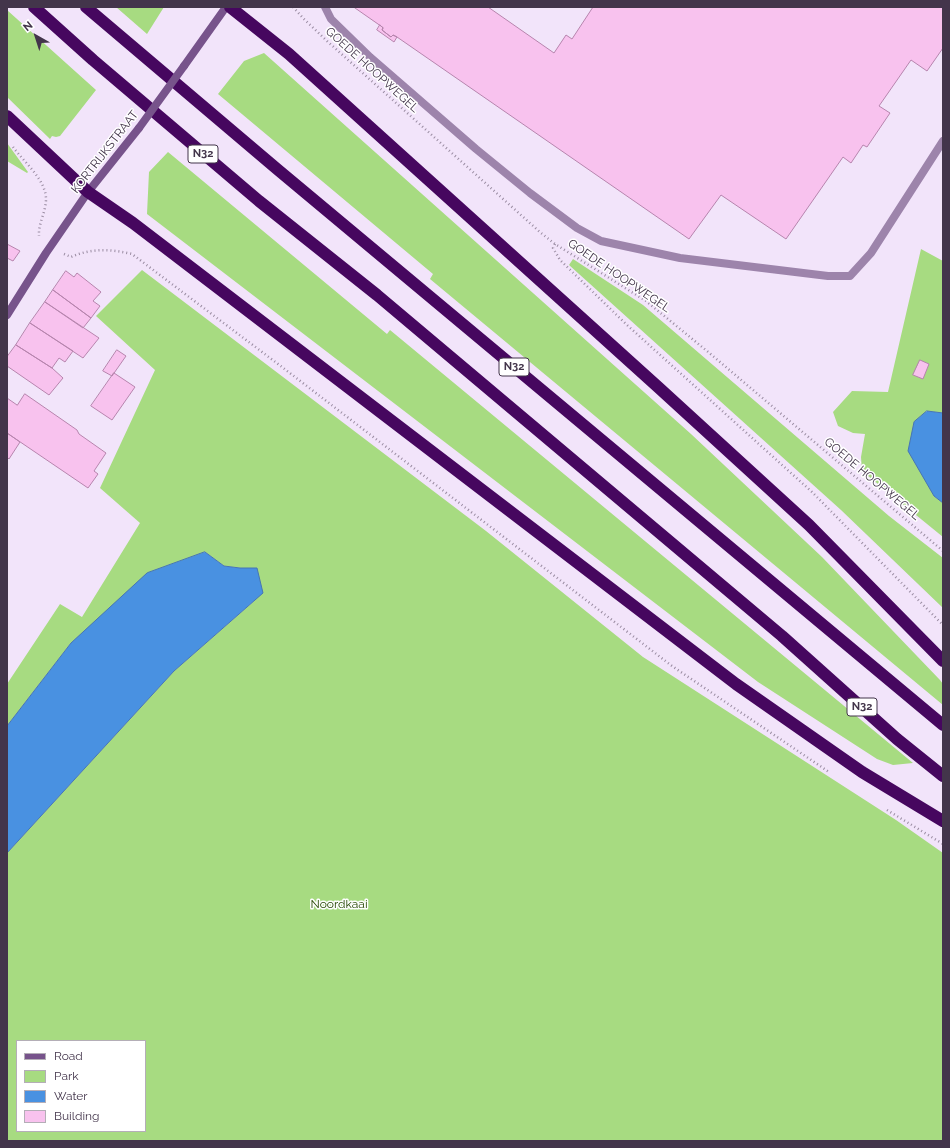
<!DOCTYPE html>
<html>
<head>
<meta charset="utf-8">
<style>
  body { margin:0 }
  #map { position:relative; width:950px; height:1148px; overflow:hidden; background:#f2e4fa; font-family:Raleway,sans-serif }
  canvas { display:block }
  .frame { position:absolute; inset:0; border:8px solid #43354b; pointer-events:none }
  .legend { position:absolute; left:16px; top:1040px; width:130px; height:92px; box-sizing:border-box; background:#fff; border:1px solid #b4aeb7; margin:0; padding:5px 7px; list-style:none; font-size:12px; color:#43354b }
  .legend li { display:flex; align-items:center; gap:8px; height:20px }
  .legend b { width:20px; border:1px solid #b4aeb7 }
  .north { position:absolute; left:16px; top:16px; width:40px; height:40px; -webkit-text-stroke:3px #fff; paint-order:stroke; rotate:321deg; font-size:11px; font-weight:700; line-height:16px; text-align:center; color:#43354b }
  .north::after { content:''; display:block; margin:auto; width:14px; height:18px; background:#43354b; clip-path:polygon(50% 0,100% 100%,50% 72%,0 100%) }
</style>
</head>
<body>
<div id="map">
<canvas width="950" height="1148"></canvas>
<div class="frame"></div>
<ul class="legend">
<li><b style="height:5px;background:#77538b"></b>Road</li>
<li><b style="height:11px;background:#a7db81"></b>Park</li>
<li><b style="height:11px;background:#4991e1"></b>Water</li>
<li><b style="height:11px;background:#f8c2ee"></b>Building</li>
</ul>
<div class="north">N</div>
</div>
<script>
const context = document.querySelector('canvas').getContext('2d');
context.lineJoin = 'round';
function fillPath(path, color) {
  context.fillStyle = color;
  context.fill(path, 'evenodd');
}
function trace(path, color, width, dash) {
  context.strokeStyle = color;
  context.lineWidth = width;
  context.lineCap = dash ? 'butt' : 'round';
  context.setLineDash(dash || []);
  context.stroke(path);
}
function drawText(font, color, halo, rows, align = 'center') {
  context.font = font + ' Raleway,sans-serif';
  context.lineWidth = 3;
  context.setLineDash([]);
  context.textBaseline = 'middle';
  context.strokeStyle = halo;
  context.fillStyle = color;
  for (const [text, x, y, turn = 0] of rows) {
    context.save();
    context.translate(x, y);
    context.rotate((+turn || 0) * Math.PI / 180);
    context.textAlign = isNaN(turn) ? turn : align;
    if (halo) context.strokeText(text, 0, 0);
    context.fillText(text, 0, 0);
    context.restore();
  }
}
fillPath(new Path2D(`
  M116,7H164L147,34Z
  M7,10L96,90L60,136L56,137L52,136L50,139L7,97Z
  M264,53L691,434L822,557L940,680L943,684V705L430,279L433,274L218,94L244,61Z
  M7,143L28,172L27,173L7,161Z
  M168,152L387,334L390,330L913,763L893,765L877,759L758,682L147,214L149,172Z
  M921,249L943,261V413L926,411L934,496L943,503V537L862,471L861,457L865,434L853,433L838,426L833,412L852,391L888,392Z
  M573,259L643,305L889,516L943,558V608L841,510L569,265Z
  M142,270L486,531L643,657L896,820L943,853V1141H7V853L174,671L254,601L257,568H240L224,566L205,552L71,643L7,726V684L60,604L82,617L140,523L100,488L155,370L96,316ZM17,1041H145V1131H17Z`), '#a7db81');
const water = new Path2D(`
  M927,411L943,413V503L934,496L908,451L914,422Z
  M205,552L224,566L240,568H257L263,593L174,671L7,853V726L71,643L147,573Z`);
fillPath(water, '#4991e1');
trace(water, '#4775b4', 1);
const building = new Path2D(`
  M354,7H488L554,53L566,35L572,39L593,7H943V48L927,71L911,60L879,106L890,113L867,147L863,145L851,163L843,157L786,239L721,195L689,239L397,37L393,35L391,37L382,30L383,28Z
  M380,25L383,28L382,30L391,37L393,35L397,37L394,42L377,30Z
  M7,244L20,251L13,261L7,258Z
  M66,271L74,277L77,273L101,292L93,301L100,306L91,318L53,290Z
  M53,290L91,318L83,328L45,302Z
  M45,302L99,338L83,358L30,323Z
  M30,323L73,351L65,362L59,358L52,368L16,345Z
  M16,345L52,368L63,378L49,395L7,366V357Z
  M117,350L126,356L112,376L103,371Z
  M920,360L929,364L923,379L913,375Z
  M114,373L135,387L112,420L91,406Z
  M25,394L77,430L79,434L106,453L94,471L98,474L88,488L7,433V398L17,405Z
  M7,433L20,442L9,459L7,457Z`);
fillPath(building, '#f8c2ee');
trace(building, '#b684ad', 1);
trace(new Path2D(`
  M293,7L303,18L327,41L541,233L555,244L646,301L707,351L943,551
  M13,147C24,162 46,180 46,199C46,212 38,224 39,236
  M555,244L553,248L560,260L627,325L812,492L943,625
  M64,254L71,257C91,248 111,249 132,254L282,367L672,666L829,772
  M887,810L943,844`), '#9a8ca2', 2.5, [1, 3]);
trace(new Path2D(`
  M325,7L331,19L370,57L476,149L530,193L577,228L601,241L680,258L828,276H850L871,253L943,141`), '#9d84ab', 8);
trace(new Path2D(`
  M184,66L226,7
  M7,315L46,253L88,192L139,128`), '#77538b', 8);
trace(new Path2D(`
  M34,7L93,60L259,201L377,295L782,636L897,739L943,776
  M86,7L277,169L943,725
  M230,7L289,54L658,387L809,525L943,661
  M7,116L88,192L133,223L736,684L862,772L943,821`), '#46075f', 12);
trace(new Path2D(`
  M139,128L184,66`), '#77538b', 8);
for (const [x, y, w] of [
  [203,154,30],
  [514,367,30],
  [862,707,30]
]) {
  const box = new Path2D();
  box.roundRect(x - w / 2, y - 9, w, 18, 3);
  context.fillStyle = '#fff';
  context.fill(box);
  trace(box, '#43354b', 1);
}
drawText('bold 11px', '#43354b', null, [
  ["N32",203,154],
  ["N32",514,367],
  ["N32",862,707]
]);
drawText('12px', '#43354b', '#fff', [
  ["GOEDE HOOPWEGEL",372,70,42],
  ["KORTRIJKSTRAAT",105,152,-52],
  ["GOEDE HOOPWEGEL",619,276,34],
  ["GOEDE HOOPWEGEL",872,479,40]
]);
drawText('12px', '#244600', '#fff', [
  ["Noordkaai",339,904]
]);
</script>
</body>
</html>
